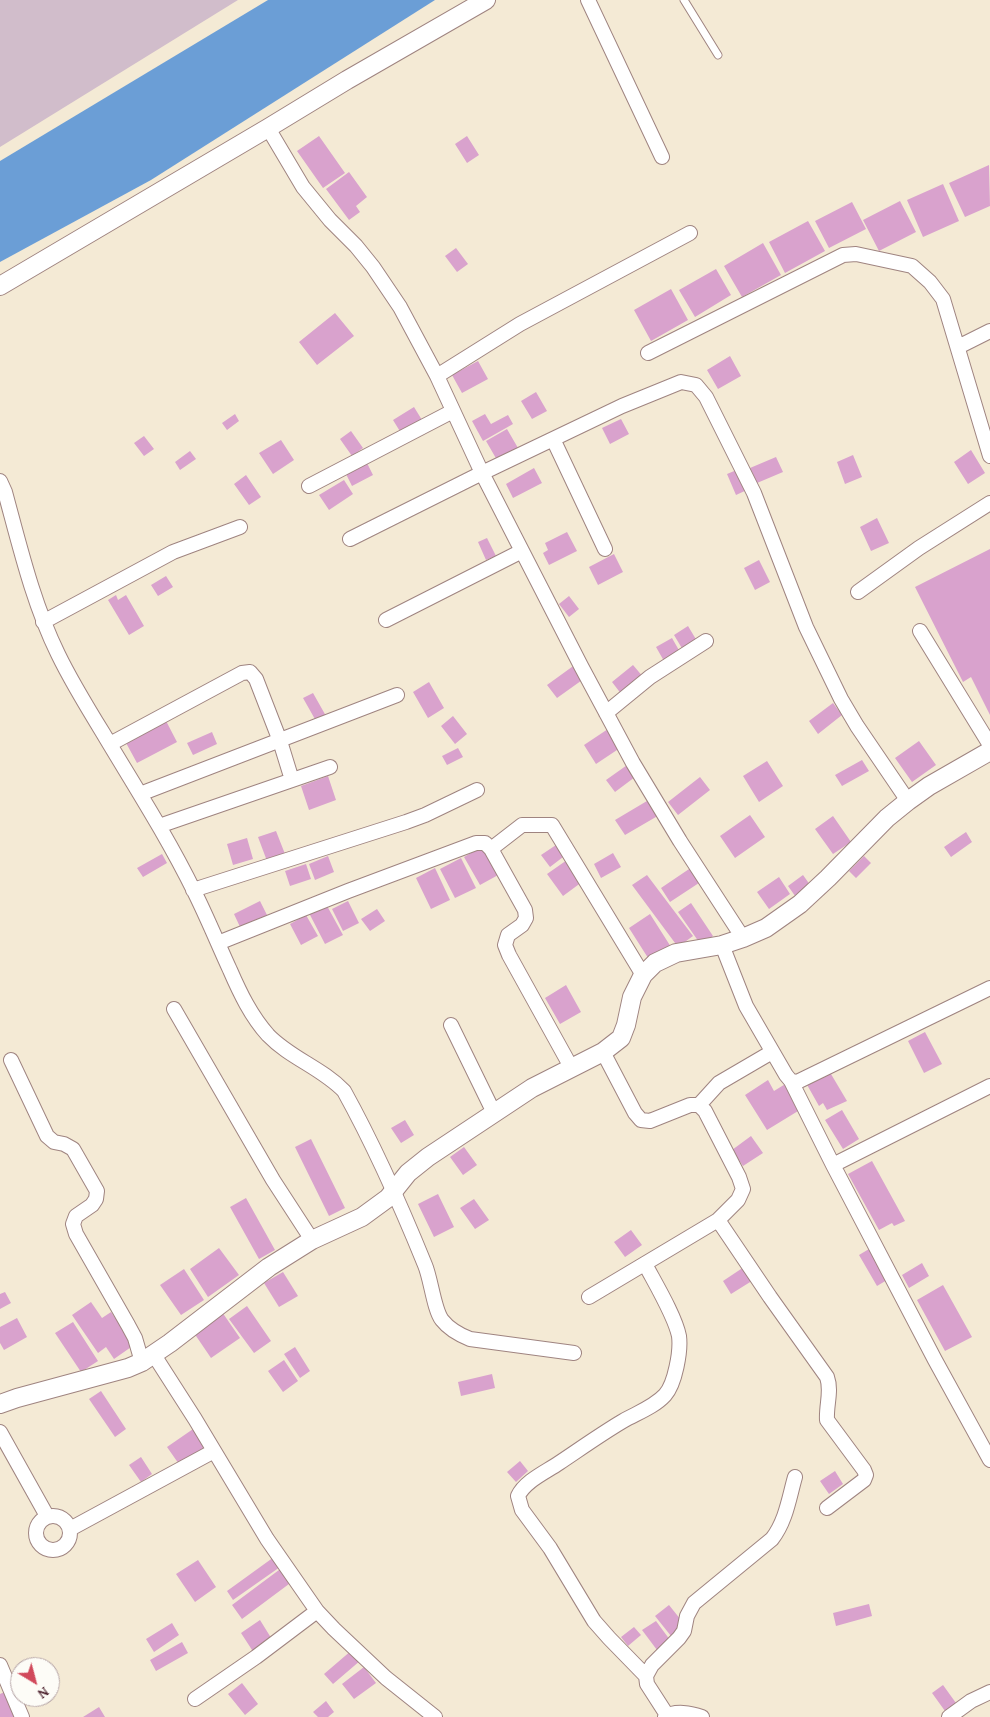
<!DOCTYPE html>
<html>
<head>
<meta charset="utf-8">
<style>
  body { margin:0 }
  #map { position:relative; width:990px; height:1717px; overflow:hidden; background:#f4ead5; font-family:"Gentium Book Plus",serif }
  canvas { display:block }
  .north { position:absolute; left:10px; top:1657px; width:50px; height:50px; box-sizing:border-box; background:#fdfcf7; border:1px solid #b5a4a5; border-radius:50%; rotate:143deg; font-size:14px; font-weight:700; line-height:20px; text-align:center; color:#4a1f2b }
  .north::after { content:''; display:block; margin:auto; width:18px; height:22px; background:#d1495b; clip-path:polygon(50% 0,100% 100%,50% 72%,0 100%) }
</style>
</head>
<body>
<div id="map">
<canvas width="990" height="1717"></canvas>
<div class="north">N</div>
</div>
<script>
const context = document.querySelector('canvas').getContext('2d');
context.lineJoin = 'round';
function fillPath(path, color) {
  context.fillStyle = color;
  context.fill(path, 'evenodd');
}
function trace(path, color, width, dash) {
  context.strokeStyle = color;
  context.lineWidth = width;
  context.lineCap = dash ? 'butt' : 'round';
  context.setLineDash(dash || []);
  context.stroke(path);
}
fillPath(new Path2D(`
  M0,0H238L0,147Z`), '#d1bdcb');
fillPath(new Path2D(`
  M268,0H435L151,180L0,262V161Z`), '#6b9ed6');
fillPath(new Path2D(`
  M319,136L345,173L323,188L297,151Z
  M467,136L479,155L467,163L455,144Z
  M989,165L990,206L965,217L949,183Z
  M349,172L367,197L356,206L360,212L349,220L326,189Z
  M943,184L959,221L923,237L907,200Z
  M900,201L916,232L879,251L863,220Z
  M852,202L866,229L829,248L815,221Z
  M808,221L825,251L785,273L769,242Z
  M763,243L781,275L742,297L724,266Z
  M456,248L468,264L457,272L445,256Z
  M716,269L731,295L695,317L679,290Z
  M671,289L688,320L651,341L634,310Z
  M335,313L354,336L317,365L299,342Z
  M730,356L741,376L718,389L707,370Z
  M478,361L488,379L462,393L452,375Z
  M536,392L547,411L532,419L521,401Z
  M414,407L422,420L401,433L393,420Z
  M235,414L239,421L227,430L222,423Z
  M485,414L491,424L508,415L513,424L483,441L472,421Z
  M621,419L629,434L610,444L602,428Z
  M507,429L518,448L497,460L486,441Z
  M351,431L363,448L352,456L340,439Z
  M144,436L154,449L144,456L134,443Z
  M281,440L294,460L273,474L259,453Z
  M971,450L985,473L968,484L954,462Z
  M190,451L196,459L180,470L175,462Z
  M853,455L862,477L845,484L837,462Z
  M776,457L783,472L757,483L750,468Z
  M366,461L373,475L352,486L345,472Z
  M534,468L542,483L513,498L506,484Z
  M739,469L749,489L736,495L727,474Z
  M246,475L261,497L249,505L234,484Z
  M344,480L353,494L329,510L319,495Z
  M877,518L889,543L871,551L860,527Z
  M567,532L577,551L549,565L543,553L548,550L545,543Z
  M487,538L496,556L486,560L478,542Z
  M990,549V715L971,677L963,682L915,587Z
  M614,554L623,572L598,585L589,567Z
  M759,560L770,582L755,590L744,568Z
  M166,576L173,587L158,596L151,585Z
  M116,595L118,600L126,595L144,626L129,635L108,600Z
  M569,596L579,609L569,617L559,604Z
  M688,626L697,641L683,650L674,635Z
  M672,638L680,652L664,661L656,647Z
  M576,664L585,678L557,698L547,685Z
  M633,665L644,678L622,695L612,682Z
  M429,682L444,708L428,718L413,692Z
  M313,693L326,716L316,721L303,698Z
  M833,703L842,715L818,734L809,721Z
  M453,716L467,734L455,744L441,726Z
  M165,719L177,742L137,763L125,741Z
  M611,727L623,746L596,764L584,745Z
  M212,732L217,744L193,755L187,743Z
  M919,741L936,765L912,782L895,758Z
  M458,748L463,757L447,765L442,756Z
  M862,760L869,771L842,786L835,775Z
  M767,761L783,786L759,802L743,776Z
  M630,763L639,774L615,792L606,780Z
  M328,776L336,800L309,810L301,786Z
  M700,777L710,790L678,815L668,802Z
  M652,798L661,814L625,835L615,820Z
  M750,815L765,837L735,858L720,836Z
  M833,816L851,842L833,854L815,829Z
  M276,831L285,854L267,861L258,837Z
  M966,832L972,842L951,857L944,847Z
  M247,838L253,859L233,865L227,844Z
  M559,843L567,854L550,867L541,855Z
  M483,846L500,874L480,885L464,857Z
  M613,853L621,867L601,878L594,864Z
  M162,854L167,863L143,877L137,868Z
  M328,856L334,872L315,880L309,864Z
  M864,856L871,863L856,878L849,871Z
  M461,858L476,888L455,898L440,869Z
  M567,860L582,882L563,896L547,874Z
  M306,864L311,879L290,886L285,871Z
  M695,865L705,879L670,902L661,888Z
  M435,868L450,900L431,909L416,878Z
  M647,875L693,936L678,947L632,885Z
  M803,875L813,889L798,900L788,886Z
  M779,877L790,894L769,909L757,892Z
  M260,901L267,915L241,929L234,914Z
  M348,901L359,923L343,931L332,909Z
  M691,903L713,936L701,945L678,912Z
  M326,904L343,935L325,944L309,913Z
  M377,909L385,921L370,931L361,919Z
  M650,914L671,947L650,961L629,928Z
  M306,915L318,936L301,945L290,924Z
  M566,985L581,1012L560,1024L545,998Z
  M925,1032L942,1064L924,1073L908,1041Z
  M828,1069L847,1101L827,1110L823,1103L819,1106L806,1083Z
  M768,1080L774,1091L787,1083L803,1108L767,1130L745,1095Z
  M842,1110L859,1139L843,1149L825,1120Z
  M405,1120L414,1135L401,1143L391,1128Z
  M751,1136L763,1153L743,1166L732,1150Z
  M311,1139L345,1208L329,1216L295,1147Z
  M464,1147L477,1165L463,1175L450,1157Z
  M872,1161L905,1221L894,1226L892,1223L879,1230L848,1174Z
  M438,1194L454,1227L434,1237L418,1204Z
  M246,1198L275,1250L259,1259L230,1207Z
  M474,1199L489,1220L475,1229L460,1208Z
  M631,1230L642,1245L625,1257L614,1242Z
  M874,1246L892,1277L877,1286L859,1255Z
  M219,1248L239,1275L208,1297L190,1269Z
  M922,1263L929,1276L909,1288L902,1275Z
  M747,1265L755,1279L731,1294L723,1281Z
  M184,1269L204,1300L181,1315L160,1285Z
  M283,1272L298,1296L279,1307L264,1283Z
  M943,1285L972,1337L945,1351L917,1300Z
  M5,1292L11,1303L0,1309V1294Z
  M91,1302L102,1318L111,1312L134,1345L114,1359L106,1347L98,1353L72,1315Z
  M247,1306L271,1341L254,1353L229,1319Z
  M222,1312L240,1338L211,1358L194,1333Z
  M17,1318L27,1337L4,1350L0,1343V1327Z
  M73,1322L98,1361L81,1372L55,1333Z
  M295,1347L310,1371L300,1378L284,1354Z
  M284,1360L298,1381L283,1392L268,1371Z
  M492,1374L495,1388L461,1396L458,1382Z
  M101,1391L126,1429L115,1437L89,1399Z
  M196,1427L210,1447L181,1467L167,1447Z
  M141,1457L152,1474L141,1482L129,1465Z
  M520,1461L528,1471L516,1482L507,1472Z
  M835,1471L843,1484L829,1494L820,1481Z
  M274,1557L280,1567L233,1600L227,1591Z
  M198,1560L216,1587L195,1602L176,1574Z
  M283,1567L293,1581L242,1619L232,1605Z
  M869,1604L872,1616L836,1626L833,1613Z
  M669,1605L685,1625L671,1636L655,1616Z
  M260,1620L273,1641L254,1653L241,1633Z
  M656,1621L670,1640L657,1650L642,1630Z
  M172,1623L179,1635L154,1652L146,1639Z
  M634,1627L641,1635L628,1646L621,1637Z
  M182,1642L188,1653L156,1671L150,1660Z
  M352,1650L361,1660L333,1684L324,1674Z
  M364,1667L376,1683L354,1699L342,1684Z
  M242,1683L258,1704L245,1715L228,1694Z
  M943,1685L956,1703L945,1711L932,1693Z
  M7,1691L18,1717H0V1694Z
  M326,1701L334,1712L328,1717H318L313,1712Z
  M99,1707L105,1717H83Z`), '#d9a2cd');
const service = new Path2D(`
  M684,0L718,55`);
const minor = new Path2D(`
  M588,0L662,157
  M268,128L303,187L330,220L356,246L373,267L400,307L437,376L482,473L581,666L633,763L680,841L743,938
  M958,347L990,331
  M648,353L843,255L856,254L912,266L930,282L943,299L990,456
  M437,376L520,324L690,233
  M553,439L605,549
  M0,481L5,492C20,547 33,603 58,654C71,681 87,707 103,733C134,785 167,836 194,891C207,917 218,944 230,970C240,993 251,1016 268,1035C290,1058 322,1068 344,1091C375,1147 401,1206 425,1265C431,1279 434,1310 442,1320C449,1329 460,1335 470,1339L574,1353
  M309,486L453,411
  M350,539L482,473L622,406L681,382L696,385L706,397L754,493L806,627L841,699L857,726L908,801
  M858,592L919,548L990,503
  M386,620L522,551
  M43,622L173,552L240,527
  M920,631L990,745
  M606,713L650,677L706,641
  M110,744L242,673L250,672L256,679L280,741L292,780
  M140,794L397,695
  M159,826L330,767
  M491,849L522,825H552L643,975
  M193,890L406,822L425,815L477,790
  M218,943L348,891L476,843H485L491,849L525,910L526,918L522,925L508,935L505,945L509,955L571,1067
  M722,945L746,1006L786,1075L791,1081L797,1082L990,988
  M174,1009L273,1180L312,1240
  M451,1025L494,1113
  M11,1060L47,1136L54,1142L64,1144L73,1149L97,1191L96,1199L92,1205L76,1216L73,1224L76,1234L128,1325L135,1338L142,1362
  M791,1081L833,1165L935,1360L990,1460
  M699,1105L719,1083L772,1052
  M833,1165L990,1086
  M718,1220L770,1297L827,1377C832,1391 826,1405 827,1420L864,1470L866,1475L864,1480L827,1508
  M645,1264C655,1283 675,1316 679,1336C681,1351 675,1384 665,1395C654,1407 637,1413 623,1421C601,1434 580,1449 559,1463C546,1472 525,1481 518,1496L522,1510L550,1548L594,1621L609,1638L646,1676
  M589,1297L718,1220L738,1200L743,1189L739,1177L705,1111L699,1105H690L650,1121L641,1120L635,1113L603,1052
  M154,1355L195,1419L267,1539L317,1611L334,1629L386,1678L435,1717
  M0,1432L47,1516
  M36 1533a17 17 0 1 1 34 0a17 17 0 1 1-34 0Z
  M70,1529L214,1451
  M0,1665L22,1717
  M195,1699L256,1657L317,1611
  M667,1715L647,1684L646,1676L652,1665L679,1638L684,1631L687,1616L694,1603L772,1539C786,1521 789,1498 795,1477
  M665,1717C675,1710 691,1713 702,1717
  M949,1717L971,1701L990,1692`);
const tertiary = new Path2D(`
  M0,286L268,128L347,80L486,0
  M0,1404L17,1398L128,1368L142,1362L170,1343L269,1267L312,1240L362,1217L388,1198L408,1173L428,1157L532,1088L603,1052L621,1038L626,1025L632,997L643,975L655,963L676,953L722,945L743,938L766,928L800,904L828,878L887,818L908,801L929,786L990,751`);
trace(service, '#9f8480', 9);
trace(minor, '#9f8480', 16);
trace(tertiary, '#9f8480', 20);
trace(service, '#fff', 7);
trace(minor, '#fff', 14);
trace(tertiary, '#fff', 18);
</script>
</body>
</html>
